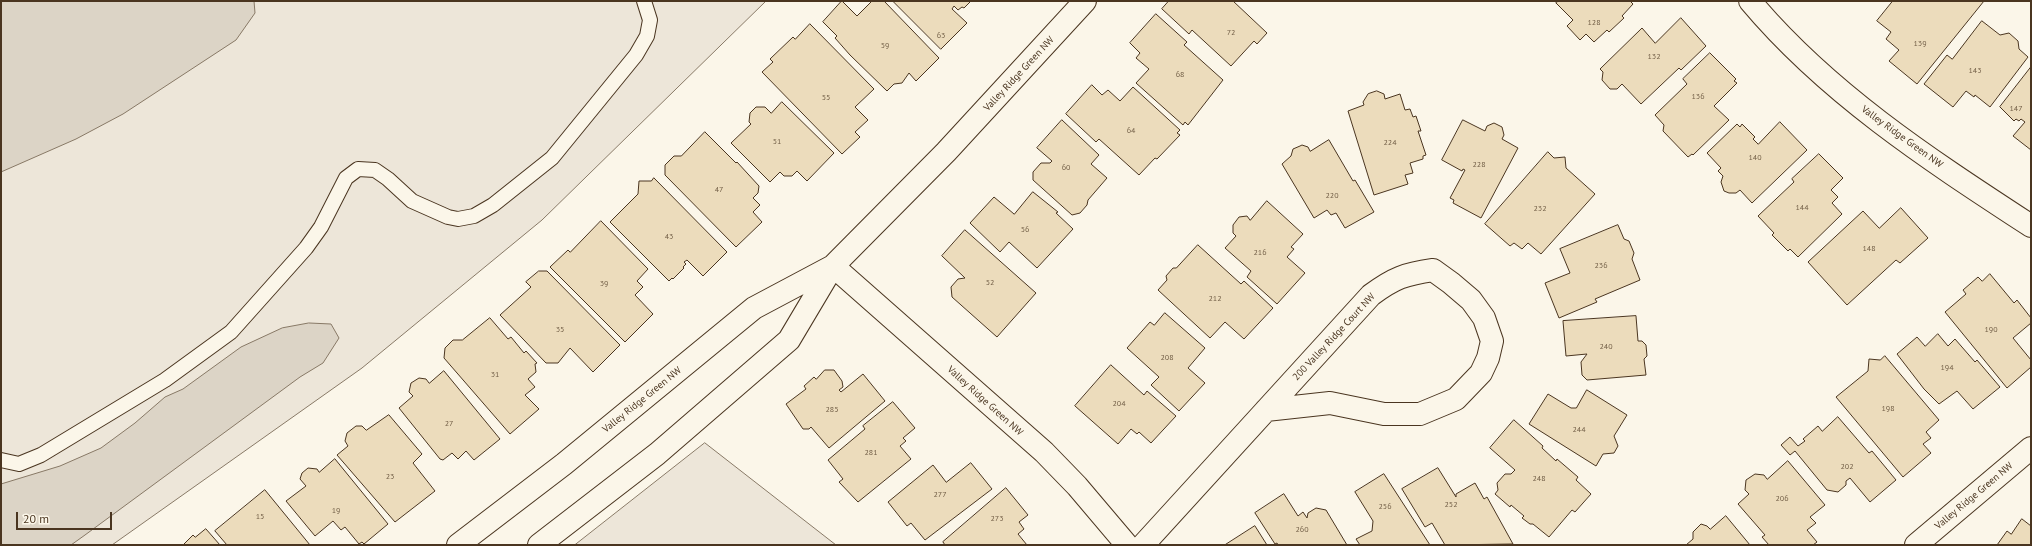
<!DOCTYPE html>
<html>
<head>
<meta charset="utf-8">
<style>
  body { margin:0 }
  #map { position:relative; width:2032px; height:546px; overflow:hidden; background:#fbf6e9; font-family:"PT Sans",sans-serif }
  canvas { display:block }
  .frame { position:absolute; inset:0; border:2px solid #4a3520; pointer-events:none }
  .scale { position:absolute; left:16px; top:512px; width:96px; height:18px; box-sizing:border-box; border:2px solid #4a3520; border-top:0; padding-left:5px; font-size:12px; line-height:14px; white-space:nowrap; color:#4a3520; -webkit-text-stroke:3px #fbf6e9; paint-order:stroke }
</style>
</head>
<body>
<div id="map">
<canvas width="2032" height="546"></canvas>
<div class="frame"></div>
<div class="scale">20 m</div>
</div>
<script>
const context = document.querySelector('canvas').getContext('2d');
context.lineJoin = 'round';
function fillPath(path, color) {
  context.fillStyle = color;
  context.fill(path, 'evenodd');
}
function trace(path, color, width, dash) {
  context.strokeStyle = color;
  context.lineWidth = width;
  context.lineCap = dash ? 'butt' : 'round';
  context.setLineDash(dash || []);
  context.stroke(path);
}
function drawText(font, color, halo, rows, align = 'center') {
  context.font = font + ' "PT Sans",sans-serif';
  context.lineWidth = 3;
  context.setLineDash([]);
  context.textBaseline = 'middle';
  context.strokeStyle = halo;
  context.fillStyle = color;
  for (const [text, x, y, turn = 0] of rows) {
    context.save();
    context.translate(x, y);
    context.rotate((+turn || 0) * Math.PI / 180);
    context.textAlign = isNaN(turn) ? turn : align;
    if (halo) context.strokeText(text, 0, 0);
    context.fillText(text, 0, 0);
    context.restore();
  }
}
const green = new Path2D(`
  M1,1H766L542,220L362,368L112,545H1Z
  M705,443L836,545H575Z`);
fillPath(green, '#ede6d9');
trace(green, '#887966', 1);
const water = new Path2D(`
  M1,1H254L255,13L236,40L123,114L76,139L1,172Z
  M309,323L331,324L339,338L323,363L300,377L85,535L71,545H1V484L60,466L101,448L135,423L165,397L183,389L241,347L282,328Z`);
fillPath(water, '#dcd4c6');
trace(water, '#887966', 1);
const building = new Path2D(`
  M842,1L857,16L872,1H884L939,58L916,81L909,73L902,83L894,84L887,91L850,55L835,38L837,36L823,22Z
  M893,1H971L964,8L962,7L958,10L954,6L952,9L967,23L941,49Z
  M1169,1H1233L1267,33L1257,44L1254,41L1231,66L1192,30L1189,34L1162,9Z
  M1559,1H1630L1633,4L1622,16L1624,18L1609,32L1607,30L1594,42L1586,34L1580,40L1567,26L1573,20L1556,3Z
  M1893,1H1984L1917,84L1889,61L1899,50L1886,39L1891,32L1877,21Z
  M1156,14L1187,42L1184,45L1223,80L1188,125L1185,122L1183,125L1136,83L1149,69L1136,58L1140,53L1130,43Z
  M1681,18L1706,46L1681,70L1679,68L1641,104L1622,84L1617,89H1610L1602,80L1603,72L1600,69L1642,28L1655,43Z
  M1982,21L2000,35L2009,33L2018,41L2019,49L2028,57L1990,107L1975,95L1974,97L1966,91L1953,107L1924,84L1947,55L1952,59Z
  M810,24L874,89L855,107L868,120L855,132L860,137L842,154L762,72L773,62L770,59L793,37L795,39Z
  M1710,53L1736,79L1734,81L1737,83L1714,106L1729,120L1693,155L1692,154L1688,157L1663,131L1664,125L1655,115L1687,84L1683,79Z
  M2031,67V150L2013,136L2025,122L2021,119L2019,121L2016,119L2014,121L2000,107Z
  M1092,85L1102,95L1108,90L1120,101L1133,87L1180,130L1177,133L1180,135L1157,159L1155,158L1139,175L1099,139L1096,142L1066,114Z
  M1377,91L1384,94L1385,99L1400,94L1405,110L1410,109L1413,117L1416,116L1421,131H1418L1426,155L1423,156V159L1410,163L1413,173L1405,175L1408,184L1374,195L1348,111L1364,105L1363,102L1368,94Z
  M782,102L834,153L807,181L797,171L792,176H784L780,172L770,182L731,143L751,124L749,122L750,113L756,107H765L771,113Z
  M1062,120L1099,155L1091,164L1107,178L1088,200L1087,205L1080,213L1072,215L1033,180V172L1041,163H1050L1052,161L1037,148Z
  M1463,120L1485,131L1487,126L1494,123L1502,127L1504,135L1502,139L1518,148L1481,218L1453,203L1454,200L1450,198L1465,170L1463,169L1462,171L1442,160Z
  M1780,122L1807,150L1752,203L1740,190L1736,193H1729L1724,191L1721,182L1723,176L1718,171L1721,168L1707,153L1737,124L1740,127L1742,124L1755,137L1753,139L1758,144Z
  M705,132L736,163L737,162L759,186L758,193L753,198L760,205L753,212L762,222L736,247L665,175V165L674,156H681Z
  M1329,140L1353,181L1355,180L1374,212L1345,228L1336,213L1331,215L1327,210L1314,218L1282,164L1291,156L1293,149L1300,146L1302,145L1308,147L1310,151Z
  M1548,152L1554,158L1565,157L1566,168L1595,194L1541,254L1528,243L1522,249L1514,243L1510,246L1485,224Z
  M1819,154L1843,178L1831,190L1838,197L1832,203L1842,214L1798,257L1790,249L1788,251L1772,235L1774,233L1758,216L1794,182L1792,179Z
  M654,178L727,252L703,276L687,260L684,262L686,264L683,267L684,268L673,279L672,278L669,281L610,222L638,194L639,181H651Z
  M1033,192L1058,212L1056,213L1073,229L1037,268L1009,242L1000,252L970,223L994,197L1014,214Z
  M1267,201L1303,234L1291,247L1294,249L1287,257L1305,273L1277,304L1247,277L1251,271L1225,248L1236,236L1233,233V225L1239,217L1247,216L1250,220Z
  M1901,208L1928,238L1900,263L1896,260L1847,305L1808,262L1863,211L1879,228Z
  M601,221L648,269L637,281L643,287L635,295L653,314L625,342L550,267L568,250L570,252Z
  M1618,225L1624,239L1629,241L1634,253L1632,259L1640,280L1595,299L1597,302L1559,318L1545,283L1570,273L1560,249Z
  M965,230L1036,293L997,337L952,297L951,287L958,279L965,278L942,256Z
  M1198,245L1241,284L1244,281L1273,308L1244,339L1225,322L1210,338L1158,290L1167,280L1166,276L1173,268H1176Z
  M539,271H547L620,345L593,372L570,348L558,363H546L500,315L531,287L526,282Z
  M1990,274L2014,303L2017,300L2031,318V323L2013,338L2031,360V367L2007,388L1945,312L1966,294L1963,290L1978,277L1982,281Z
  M1165,313L1205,348L1188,368L1205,383L1179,411L1151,385L1159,377L1127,348L1150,322L1154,325Z
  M1636,316L1638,341H1642L1646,345L1647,356L1644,359L1646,375L1587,380L1582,375L1581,362L1587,354L1566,356L1563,321Z
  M490,318L508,339L511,337L524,353L526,351L537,363L535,364L536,372L528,379L535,387L525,395L539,409L510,434L444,358L445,348L453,340H462Z
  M1938,334L1948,346L1955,339L1975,362L1977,360L2000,387L1973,409L1957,391L1939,404L1924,389L1897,354L1917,337L1925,346Z
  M1885,356L1939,420L1926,432L1931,438L1923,444L1931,453L1903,477L1836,397L1868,371L1869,359L1880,360Z
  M1111,365L1144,395L1147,391L1176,416L1151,443L1139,432L1137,434L1131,429L1118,444L1075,406Z
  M825,370H834L842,381L843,387L839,390L841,392L863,374L885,401L829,448L811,427L809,429H803L786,404L806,389L804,386L814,377L816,379Z
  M444,371L500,439L474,460L466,451L458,459L452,453L443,460L440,459L399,408L413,396L409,392L411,383L419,378L426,379L429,383Z
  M1587,390L1627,415L1614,436L1618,446L1614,453L1603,454L1596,466L1529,424L1548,394L1571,408H1576Z
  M893,402L915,428L903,438L906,441L900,446L911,459L858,502L839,482L843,479L828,460L865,429L863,426Z
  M389,415L422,454L413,463L435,491L395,522L337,455L348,446L345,441L347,433L356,426H362L366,430Z
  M1838,417L1869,453L1872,451L1896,480L1870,502L1850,478L1846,481V485L1838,492L1827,490L1795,451L1790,455L1781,445L1790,437L1798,446L1805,441L1803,439L1818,426L1822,431Z
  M1514,420L1543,446L1542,448L1556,461L1557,459L1578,477L1576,480L1591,494L1575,512L1572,510L1549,537L1533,524H1530L1522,518L1524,516L1511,505L1510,507L1495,494L1498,490L1497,483L1505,474H1511L1515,470L1490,448Z
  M335,459L388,524L364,544L362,542L359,544L345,527L341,530L333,521L315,536L286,501L306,486L300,479L302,473L308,468L317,469L319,472Z
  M1788,461L1825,505L1810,517L1816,523L1807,530L1817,542L1813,545H1769L1762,537L1765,535L1738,504L1749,494L1745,490L1746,480L1755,474L1764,475L1767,479Z
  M971,463L992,489L925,540L911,523L907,526L888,502L933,465L946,482Z
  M1438,468L1456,497V494L1475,483L1484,499L1487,497L1513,544L1445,545L1432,523L1425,527L1402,489Z
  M1384,474L1430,545H1360L1356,539L1372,531L1373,521L1355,492Z
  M1006,488L1028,515L1019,522L1024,529L1018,534L1027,545H945L943,542Z
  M265,490L310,545H227L215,531Z
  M1284,494L1298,516L1303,512L1307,518L1308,513L1316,508L1326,510L1347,545H1278L1277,543L1275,544L1255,513Z
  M1726,516L1750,545H1686L1693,539V532L1701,524L1707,526L1710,529Z
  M2022,519L2031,526V545H1997L2007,531L2011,534Z
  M1255,526L1267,545H1225Z
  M206,529L220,545H183L193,535L195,537Z`);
fillPath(building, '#ecdcbc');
trace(building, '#4a3520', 1);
const service = new Path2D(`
  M1,460L19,464L41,455L165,380L231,332L306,248L321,227L346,178L358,169L375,170L388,179L412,201L448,217L458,219L474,216L493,205L552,158L636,55L647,36L650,20L644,1`);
const minor = new Path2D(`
  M1750,1C1828,94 1930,160 2031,226
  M833,266L1044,452L1077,486L1127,545
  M458,545L564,464L754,308L833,266
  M539,545L657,454L789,340L833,266L946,152L1085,1
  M1143,545L1371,295C1394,278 1405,274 1433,270L1451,283L1471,300L1484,318L1492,341L1488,358L1481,373L1456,399L1420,414H1384L1330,403L1266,410
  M1916,545L2031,448`);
trace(service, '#4a3520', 16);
trace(minor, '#4a3520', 24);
trace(service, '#fbf6e9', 14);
trace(minor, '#fbf6e9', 22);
drawText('8px', '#725f47', null, [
  ["128",1594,23],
  ["72",1231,33],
  ["63",941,36],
  ["139",1920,44],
  ["59",885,46],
  ["132",1654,57],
  ["143",1975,71],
  ["68",1180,75],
  ["136",1698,97],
  ["55",826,98],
  ["147",2016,109],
  ["64",1131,131],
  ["51",777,142],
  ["224",1390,143],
  ["140",1755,158],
  ["228",1479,165],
  ["60",1066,168],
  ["47",719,190],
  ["220",1332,196],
  ["144",1802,208],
  ["232",1540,209],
  ["56",1025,230],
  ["43",669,237],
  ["148",1869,249],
  ["216",1260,253],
  ["236",1601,266],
  ["52",990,283],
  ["39",604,284],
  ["212",1215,299],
  ["35",560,330],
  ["190",1991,330],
  ["240",1606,347],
  ["208",1167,358],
  ["194",1947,368],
  ["31",495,375],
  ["204",1119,404],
  ["198",1888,409],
  ["285",832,410],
  ["27",449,424],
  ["244",1579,430],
  ["281",871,453],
  ["202",1847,467],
  ["23",390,477],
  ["248",1539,479],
  ["277",940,495],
  ["206",1782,499],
  ["252",1451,505],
  ["256",1385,507],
  ["19",336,511],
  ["15",260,517],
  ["273",997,519],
  ["260",1302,530]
]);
drawText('10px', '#4a3520', '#fbf6e9', [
  ["Valley Ridge Green NW",1019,74,-47],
  ["Valley Ridge Green NW",1902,137,36],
  ["200 Valley Ridge Court NW",1334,337,-47],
  ["Valley Ridge Green NW",642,400,-39],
  ["Valley Ridge Green NW",985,401,42],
  ["Valley Ridge Green NW",1974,496,-40]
]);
</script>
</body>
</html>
